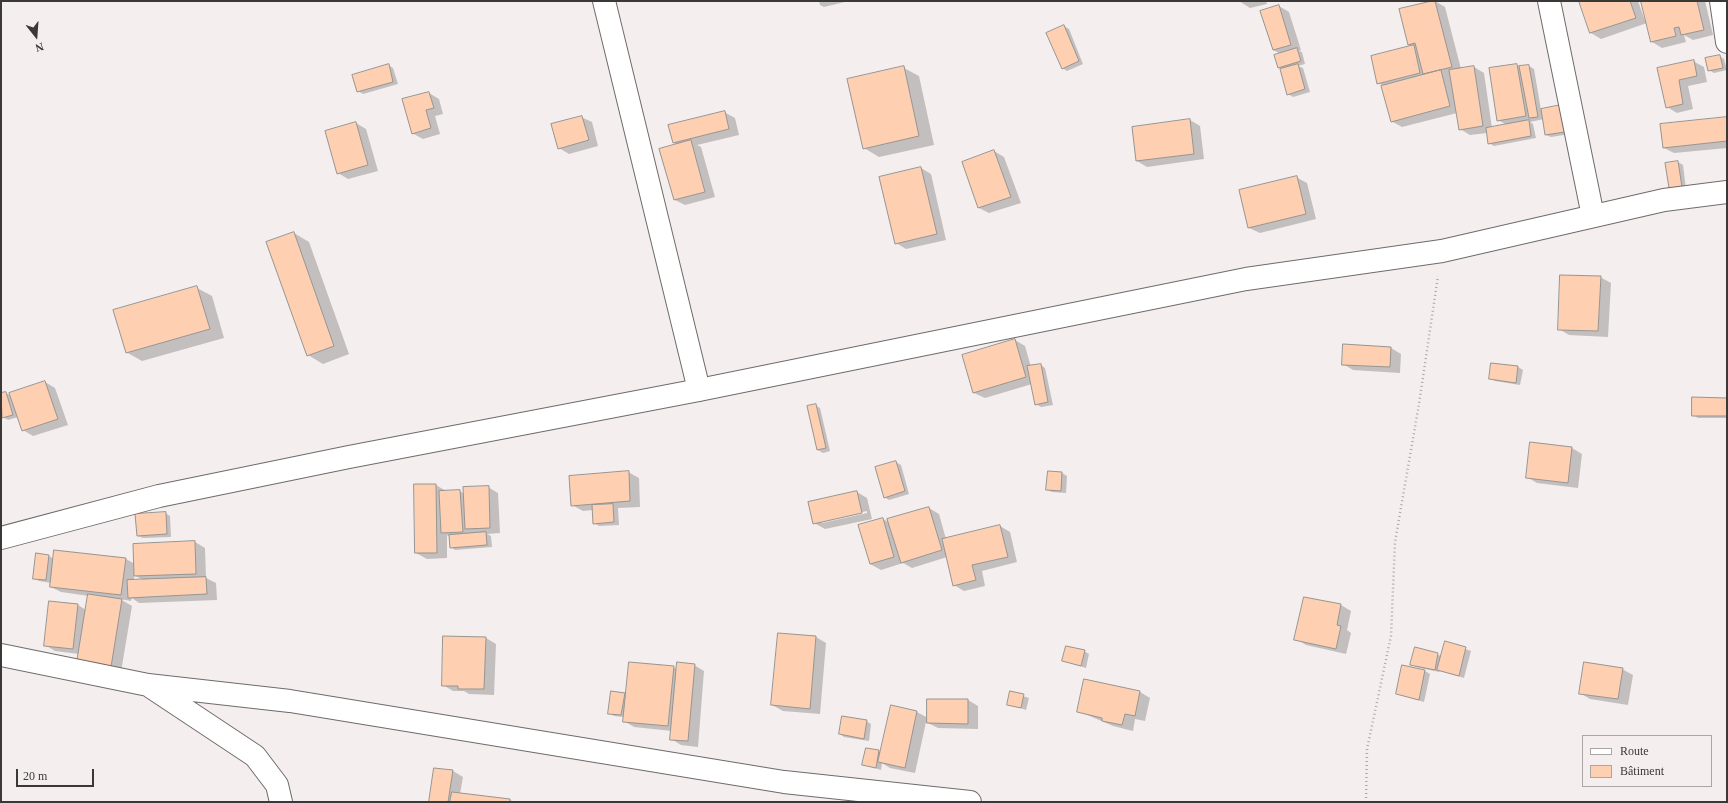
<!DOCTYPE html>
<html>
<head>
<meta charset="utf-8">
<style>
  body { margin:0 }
  #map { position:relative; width:1728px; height:803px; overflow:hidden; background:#f4efee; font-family:"Times New Roman",serif }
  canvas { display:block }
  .frame { position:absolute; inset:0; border:2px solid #3b3938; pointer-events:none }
  .legend { position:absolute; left:1582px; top:735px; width:130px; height:52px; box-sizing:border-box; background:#f4efee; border:1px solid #aaa6a5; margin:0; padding:5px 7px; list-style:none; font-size:12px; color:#3b3938 }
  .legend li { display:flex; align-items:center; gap:8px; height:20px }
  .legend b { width:20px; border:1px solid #aaa6a5 }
  .north { position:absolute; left:16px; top:16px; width:40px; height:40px; -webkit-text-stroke:3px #f4efee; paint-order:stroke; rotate:163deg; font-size:11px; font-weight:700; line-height:16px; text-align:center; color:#3b3938 }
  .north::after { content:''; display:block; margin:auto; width:14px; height:18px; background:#3b3938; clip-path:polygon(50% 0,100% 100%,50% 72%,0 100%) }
  .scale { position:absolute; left:16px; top:769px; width:78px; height:18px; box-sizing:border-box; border:2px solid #3b3938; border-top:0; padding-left:5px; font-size:12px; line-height:14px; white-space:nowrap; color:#3b3938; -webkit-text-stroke:3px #f4efee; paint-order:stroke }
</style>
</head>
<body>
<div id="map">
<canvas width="1728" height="803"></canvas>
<div class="frame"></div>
<ul class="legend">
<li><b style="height:5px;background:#fff"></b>Route</li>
<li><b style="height:11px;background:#fecfb0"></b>Bâtiment</li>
</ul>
<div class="north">N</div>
<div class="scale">20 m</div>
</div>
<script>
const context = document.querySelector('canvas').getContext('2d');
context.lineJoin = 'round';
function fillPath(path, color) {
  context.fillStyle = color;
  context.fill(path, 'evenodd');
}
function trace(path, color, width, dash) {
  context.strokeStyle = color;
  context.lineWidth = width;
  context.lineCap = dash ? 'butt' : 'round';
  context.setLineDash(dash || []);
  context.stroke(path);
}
fillPath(new Path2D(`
  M819,1H849L824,7L820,5Z
  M1239,1H1266L1267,4L1250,8Z
  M1435,1L1445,7L1461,69L1474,67L1484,73L1492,128L1507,125L1498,120L1517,65L1521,67L1529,66L1534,69L1541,110L1561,106L1570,134L1551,137L1546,135L1544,119L1530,122L1533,124L1536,138L1494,146L1489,143L1487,133L1470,135L1460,129L1457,113L1402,127L1391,121L1384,86L1378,83L1413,47L1409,44Z
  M1580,1H1638L1645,21H1646L1642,1H1705L1713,35L1693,40L1684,35L1686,42L1662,48L1652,42L1647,23L1601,39L1591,33Z
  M1279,6L1289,12L1301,50L1299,51L1302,52L1305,64L1298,66L1303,68L1310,92L1293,97L1288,94L1283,69L1279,67L1281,54L1273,50Z
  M1064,26L1069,29L1083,64L1067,71L1062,68Z
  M1719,56L1724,59L1727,70L1714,73L1709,70Z
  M1693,61L1704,67L1707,82L1688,86L1693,109L1677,113L1667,107L1658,69Z
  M388,65L393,68L398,84L363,94L358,91Z
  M904,68L919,76L934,145L879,157L864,148Z
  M429,93L439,99L443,114L435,116L440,134L423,139L412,133Z
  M724,112L735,118L739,135L697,145L701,147L715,197L685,205L675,200L678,145L674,143Z
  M581,117L592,122L598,146L569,154L559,148Z
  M1727,118V148L1674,153L1664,148Z
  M1190,120L1200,126L1204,159L1147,167L1137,161Z
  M356,123L366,129L378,171L348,179L338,173Z
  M994,151L1004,157L1021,203L989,213L979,208Z
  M1678,162L1683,165L1686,189L1675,190L1670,188L1667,164Z
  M921,168L931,174L946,240L906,249L896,243Z
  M1296,177L1307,183L1316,219L1260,233L1249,228Z
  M294,233L309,242L349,354L323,364L308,355Z
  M1600,277L1611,283L1608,337L1569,335L1559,329Z
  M197,288L212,296L224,338L142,361L126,352Z
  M1015,340L1025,346L1031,367L1041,365L1045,368L1053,405L1041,407L1036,404L1032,384L985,398L974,393Z
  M1344,346L1391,348L1401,354L1400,373L1353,370L1343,364Z
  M1492,364L1518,367L1523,370L1520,385L1495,381L1490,378Z
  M45,382L55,388L68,425L33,436L23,430L18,417L8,420L3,417L1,411V394L6,393L11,396Z
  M1727,399V418H1698L1693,415Z
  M815,405L820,408L830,451L823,453L818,450L808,407Z
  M1531,444L1572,448L1582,454L1578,488L1537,483L1527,477Z
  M896,462L901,465L909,494L889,500L884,497Z
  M628,472L639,478L640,507L618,508L619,525L599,526L594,523L593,510L583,511L572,505Z
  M1062,473L1067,476L1066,493L1052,492L1047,490Z
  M436,485L446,491H460L464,494L488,487L498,493L500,533L487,534L491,536L492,547L455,550L451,547L450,537L447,535V558L427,559L416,553Z
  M857,492L867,498L872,519L825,529L814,523ZM867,511V513L822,523V521Z
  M929,508L939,514L946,539L1000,526L1010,532L1017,562L982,571L985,586L964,591L954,585L947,557L912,568L903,563L881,570L870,564L883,519L890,523Z
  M165,513L170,516L171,537L143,538L138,536Z
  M195,542L205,548L206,578L216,583L217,600L139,603L132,598L131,601L120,599L132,606L121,672L79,654L55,651L45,645L50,602L78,605L86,610L89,596L61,592L51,587V583L39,581L34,578L49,556L54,559H126L135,564ZM134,575L143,580L134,581Z
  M1305,598L1341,605L1351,611L1347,630L1351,633L1346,654L1306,645L1296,639Z
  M779,634L816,637L826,643L820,714L783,711L772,705Z
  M486,638L496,644L494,695L469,694L464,691H453L443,685Z
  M1445,642L1471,651L1464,678L1440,671L1439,672L1416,667L1412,664L1415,649L1442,656Z
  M1084,651L1089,654L1086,668L1063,661Z
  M694,665L704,671L698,747L681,745L671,739L672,731L634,727L624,721V717L614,716L609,713L624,694L626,695L673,667L677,669Z
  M1622,669L1633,675L1628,705L1590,699L1580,693Z
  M1425,671L1430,674L1424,702L1397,694Z
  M1085,680L1140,692L1150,698L1145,721L1135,719L1133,731L1113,726L1078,711Z
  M1011,692L1029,698L1026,710L1008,704Z
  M968,700L978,706V729L938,728L926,722L915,773L890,768L882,763L881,770L864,765L879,751L881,752L917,712L928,718Z
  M866,721L871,724L869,741L844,737L840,734Z
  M435,769L453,771L463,777L460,794L510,800L514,802H430Z`), '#0003');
const building = new Path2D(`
  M1432,1H1435L1452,67L1423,74L1415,43L1408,45L1399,9Z
  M1579,1H1630L1636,18L1590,33Z
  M1641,1H1697L1704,30L1681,35L1679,27L1674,28L1676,36L1651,42Z
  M1279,5L1291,45L1273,50L1260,11Z
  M1064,25L1079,61L1062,69L1046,33Z
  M1414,45L1420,73L1377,84L1371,56Z
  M1297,48L1301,61L1278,68L1274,55Z
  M1720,55L1723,68L1708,71L1705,58Z
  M1694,60L1697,76L1679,80L1683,104L1666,108L1657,68Z
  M389,64L393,82L357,92L352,75Z
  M1298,64L1305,89L1287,95L1280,69Z
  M1517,64L1526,116L1497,121L1489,68Z
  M1529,65L1538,117L1529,118L1519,66Z
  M904,66L919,136L863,149L847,79Z
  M1474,66L1483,126L1459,130L1449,70Z
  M1441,70L1450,106L1391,122L1381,86Z
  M429,92L434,108L426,110L431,128L412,134L402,99Z
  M1561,105L1565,132L1545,135L1541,109Z
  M725,111L729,129L673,143L668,125Z
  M582,116L589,140L558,149L551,124Z
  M1727,117V141L1663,148L1660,124Z
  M1190,119L1194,154L1136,161L1132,127Z
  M1529,120L1531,136L1488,144L1486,128Z
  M356,122L368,165L337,174L325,131Z
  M691,140L705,192L674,200L659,149Z
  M994,150L1011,197L978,208L962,162Z
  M1678,161L1682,187L1669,188L1665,163Z
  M921,167L937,234L895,244L879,177Z
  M1297,176L1306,214L1248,228L1239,190Z
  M294,232L334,346L307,356L266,242Z
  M1560,275L1601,276L1598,331L1558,330Z
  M197,286L210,329L126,353L113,310Z
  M1015,339L1026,377L973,393L962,355Z
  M1343,344L1391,347L1390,367L1342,365Z
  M1491,363L1518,366L1516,383L1489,379Z
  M1041,364L1048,402L1035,405L1027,366Z
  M45,381L58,419L22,431L9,393Z
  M6,392L13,415L2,418L1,393Z
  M1692,397L1727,398V416H1692Z
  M816,404L826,448L817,450L807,406Z
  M1530,442L1572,447L1568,483L1526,478Z
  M896,461L905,491L884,498L875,467Z
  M629,471L630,501L571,506L569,476Z
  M1048,471L1062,472L1061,491L1046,490Z
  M414,484H436L437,553H415Z
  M489,486L490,528L465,529L463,487Z
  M460,490L463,532L441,533L439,491Z
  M857,491L862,513L813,524L808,502Z
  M613,504L614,522L593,524L592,505Z
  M929,507L942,550L901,563L887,519Z
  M166,512L167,534L137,536L135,514Z
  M883,518L894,557L870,564L858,525Z
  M1000,525L1008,557L972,565L976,580L953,586L942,539Z
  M486,532L487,545L450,548L449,535Z
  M195,541L196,574L134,576L133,544Z
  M54,550L126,558L121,595L50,587Z
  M36,553L49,555L46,580L33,579Z
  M206,577L207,594L128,598L127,580Z
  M88,594L122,599L111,667L77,662Z
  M1304,597L1341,604L1337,625L1341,626L1336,649L1294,640Z
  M49,601L78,604L73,649L44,646Z
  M778,633L816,636L810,709L771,705Z
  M443,636L486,637L484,689H458V686H442Z
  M1445,641L1466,647L1459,676L1437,670Z
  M1066,646L1085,650L1081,666L1062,661Z
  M1415,647L1438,653L1435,670L1410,665Z
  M629,662L674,666L668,726L623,722Z
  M677,662L695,664L688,741L670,740Z
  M1584,662L1623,668L1618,699L1579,694Z
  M1402,665L1425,670L1419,700L1396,694Z
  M1084,679L1140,691L1135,716L1125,714L1122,725L1102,721V718L1077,712Z
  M611,691L625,693L621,715L608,714Z
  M1010,691L1024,694L1021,708L1007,705Z
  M927,699H968V724L927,723Z
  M891,705L917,711L905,768L878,762Z
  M842,716L867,720L864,739L839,734Z
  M866,748L879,750L876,768L862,765Z
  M434,768L453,770L448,802H429Z
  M452,792L510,799V802H450Z`);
fillPath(building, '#fecfb0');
trace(building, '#979491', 1);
const minor = new Path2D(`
  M604,1L699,390
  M1549,1L1593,216
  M1721,1L1727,42
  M1,538L159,496L349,457L699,390L1246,279L1442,251L1664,200L1727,192
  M1,655L148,685L290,701L784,782L970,802
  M151,687L255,756L277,785L281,802`);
trace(minor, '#6f6b6a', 24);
trace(new Path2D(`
  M1366,802L1367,749L1391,636L1395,542L1419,404L1438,276`), '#aca8a7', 2.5, [1, 3]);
trace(minor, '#fff', 22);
</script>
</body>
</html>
